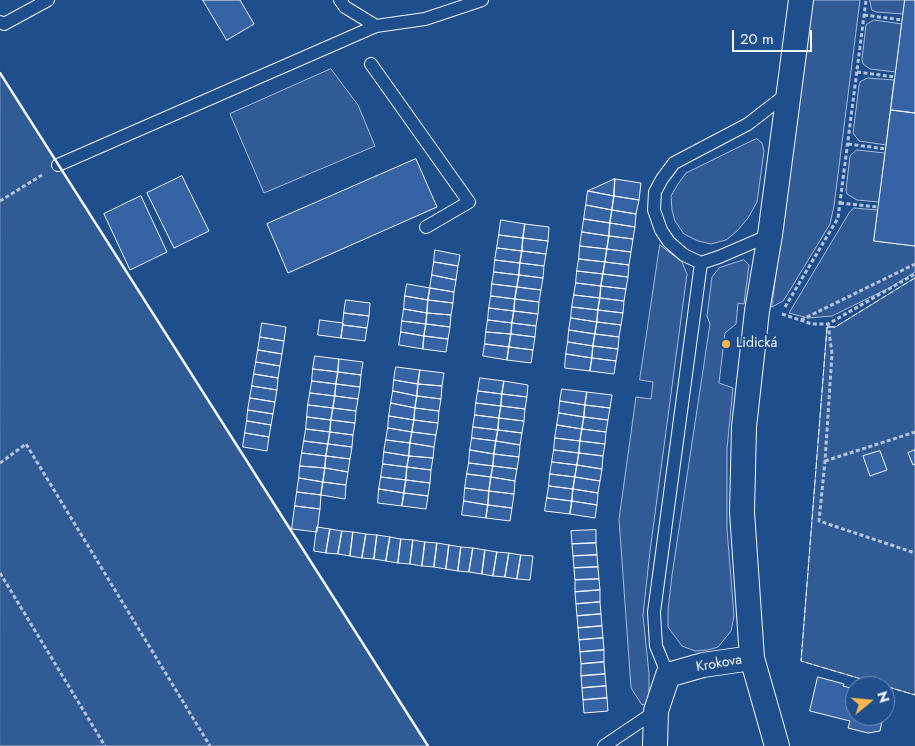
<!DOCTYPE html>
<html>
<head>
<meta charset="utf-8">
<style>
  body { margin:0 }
  #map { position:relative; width:915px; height:746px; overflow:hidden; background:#1f4e8c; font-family:Jost,sans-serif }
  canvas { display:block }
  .north { position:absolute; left:845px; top:676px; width:50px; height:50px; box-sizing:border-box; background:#1f4e8c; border:1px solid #7391ba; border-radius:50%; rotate:73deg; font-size:14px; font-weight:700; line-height:20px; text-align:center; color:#f2f6ff }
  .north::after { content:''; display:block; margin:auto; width:18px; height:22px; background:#ffb74d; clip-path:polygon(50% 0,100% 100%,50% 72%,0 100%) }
  .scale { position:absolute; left:732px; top:30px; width:80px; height:22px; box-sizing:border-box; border:2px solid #f2f6ff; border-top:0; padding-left:6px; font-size:15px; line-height:18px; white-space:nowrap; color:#f2f6ff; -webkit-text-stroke:4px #1f4e8c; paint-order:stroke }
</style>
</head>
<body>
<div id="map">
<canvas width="915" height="746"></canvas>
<div class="north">N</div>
<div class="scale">20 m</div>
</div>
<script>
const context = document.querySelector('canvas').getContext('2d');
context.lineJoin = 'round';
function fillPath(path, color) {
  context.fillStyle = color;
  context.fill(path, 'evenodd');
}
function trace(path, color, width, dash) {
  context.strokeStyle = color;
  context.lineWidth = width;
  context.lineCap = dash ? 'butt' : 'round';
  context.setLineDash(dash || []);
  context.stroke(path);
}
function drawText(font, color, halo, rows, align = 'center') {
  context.font = font + ' Jost,sans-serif';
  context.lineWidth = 4;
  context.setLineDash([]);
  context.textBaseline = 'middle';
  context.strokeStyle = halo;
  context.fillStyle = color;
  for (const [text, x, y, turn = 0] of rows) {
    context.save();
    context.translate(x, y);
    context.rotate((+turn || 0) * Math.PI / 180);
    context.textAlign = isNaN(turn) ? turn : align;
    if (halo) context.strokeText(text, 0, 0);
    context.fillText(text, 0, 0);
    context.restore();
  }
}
const built = new Path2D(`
  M812,0H860L834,206L830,224L787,295L783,301L772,307Z
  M870,0H905L904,14L876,12L872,10Z
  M874,20L902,24L896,72L870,69L863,64L862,59L866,25Z
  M331,69L358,105L375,146L264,193L230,114Z
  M0,73L177,352L428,746H0Z
  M868,78L894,80L886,145L859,141L853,133L859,86L860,82Z
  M757,139L762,143L764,151L757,202L748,218L737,231L726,240L711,244L698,241L684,234L675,221L672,210L671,196L678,184L686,173L749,142Z
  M857,150L885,153L879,202L857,200L847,194L846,190L850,156Z
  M854,208L878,210L874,241L915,246V272L889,288L832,316L808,318L789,313L849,213Z
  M660,245L682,262L687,274L650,551L643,615L649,674V703L642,705L631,688L619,519L636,397L651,399L653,382L640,380Z
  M744,260L749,265L744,304L738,303L736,324L725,333L719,383L733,388L727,449V529L734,616L731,631L718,647L708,650L695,651L682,646L668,627V610L672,575L710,324L707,316L712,277L719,268Z
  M915,278V695L801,661L827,327H835Z`);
fillPath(built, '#305b95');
trace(built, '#a8bbd7', 1);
const building = new Path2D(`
  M203,0H240L254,24L227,40Z
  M905,0H915V113L891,110Z
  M891,110L915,113V246L874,241Z
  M416,159L437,207L288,273L267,224Z
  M182,176L209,231L174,248L147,193Z
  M615,179L614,196L588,191Z
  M615,179L641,183L639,200L614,196Z
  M588,191L614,196L612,210L586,205Z
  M141,196L167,252L130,270L104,214Z
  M614,196L639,200L636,214L612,210Z
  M586,205L612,210L610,223L584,219Z
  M612,210L636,214L635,227L610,223Z
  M584,219L610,223L609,236L582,232Z
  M501,220L525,224L523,238L499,235Z
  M610,223L635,227L633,239L609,236Z
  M525,224L549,227L548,241L523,238Z
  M582,232L609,236L607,249L580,246Z
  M499,235L523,238L522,251L497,248Z
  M609,236L633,239L631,252L607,249Z
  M523,238L548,241L546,254L522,251Z
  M580,246L607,249L605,262L579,259Z
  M497,248L522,251L520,263L495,260Z
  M607,249L631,252L629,265L605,262Z
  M435,250L460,255L458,266L434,262Z
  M522,251L546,254L544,266L520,263Z
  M579,259L605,262L603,274L577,271Z
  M495,260L520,263L519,275L494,272Z
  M434,262L458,266L456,280L432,275Z
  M605,262L629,265L628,277L603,274Z
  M520,263L544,266L543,278L519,275Z
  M577,271L603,274L601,286L576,283Z
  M494,272L519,275L517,287L492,284Z
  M603,274L628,277L626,289L601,286Z
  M432,275L456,280L454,292L430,288Z
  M519,275L543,278L541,290L517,287Z
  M576,283L601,286L600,298L574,295Z
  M407,284L430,288L428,300L405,296Z
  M492,284L517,287L515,299L491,296Z
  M601,286L626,289L624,301L600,298Z
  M517,287L541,290L539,302L515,299Z
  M430,288L454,292L453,303L428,300Z
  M574,295L600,298L598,310L572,307Z
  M405,296L428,300L427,313L404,309Z
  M491,296L515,299L514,311L489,308Z
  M600,298L624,301L623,313L598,310Z
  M515,299L539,302L538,314L514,311Z
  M346,300L370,303L369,316L344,313Z
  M428,300L453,303L451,315L427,313Z
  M572,307L598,310L597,322L571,318Z
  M489,308L514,311L512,323L488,320Z
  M404,309L427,313L426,324L402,321Z
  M598,310L623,313L621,325L597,322Z
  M514,311L538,314L536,326L512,323Z
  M344,313L369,316L367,328L343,325Z
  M427,313L451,315L450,327L426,324Z
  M571,318L597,322L595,334L569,330Z
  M320,320L343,323L341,338L318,335Z
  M488,320L512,323L511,334L486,332Z
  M402,321L426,324L424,336L401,332Z
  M597,322L621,325L619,337L595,334Z
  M262,323L286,327L284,341L260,337Z
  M512,323L536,326L535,337L511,334Z
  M426,324L450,327L448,339L424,336Z
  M343,325L367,328L365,341L341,338Z
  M569,330L595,334L593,346L568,342Z
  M401,332L424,336L423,349L399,345Z
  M486,332L511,334L509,347L485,344Z
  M511,334L535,337L533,350L509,347Z
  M595,334L619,337L618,349L593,346Z
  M424,336L448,339L446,352L423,349Z
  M260,337L284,341L282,354L258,350Z
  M568,342L593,346L592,358L566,354Z
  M485,344L509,347L507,360L483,356Z
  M593,346L618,349L616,361L592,358Z
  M509,347L533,350L531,363L507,360Z
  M258,350L282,354L280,366L256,362Z
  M566,354L592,358L590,371L565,368Z
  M315,356L339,359L338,372L313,369Z
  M592,358L616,361L614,374L590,371Z
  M339,359L363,362L361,375L338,372Z
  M256,362L280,366L278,378L254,374Z
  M396,367L420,370L418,384L394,380Z
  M313,369L338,372L336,384L312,381Z
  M420,370L444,373L442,386L418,384Z
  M338,372L361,375L360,387L336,384Z
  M254,374L278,378L277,390L252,386Z
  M480,378L504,381L502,394L478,391Z
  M394,380L418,384L417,396L393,391Z
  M312,381L336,384L335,396L310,393Z
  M504,381L528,385L527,397L502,394Z
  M336,384L360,387L358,399L335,396Z
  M418,384L442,386L441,399L417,396Z
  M252,386L277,390L275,402L250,398Z
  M562,389L587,392L585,405L560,401Z
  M393,391L417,396L415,408L391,403Z
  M478,391L502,394L501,406L476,403Z
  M587,392L612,395L610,408L585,405Z
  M310,393L335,396L333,408L308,405Z
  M502,394L527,397L525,409L501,406Z
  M335,396L358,399L356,411L333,408Z
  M417,396L441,399L439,411L415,408Z
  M250,398L275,402L273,414L248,410Z
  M560,401L585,405L584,417L559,413Z
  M391,403L415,408L414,420L389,416Z
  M476,403L501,406L499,418L475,415Z
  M308,405L333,408L331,420L307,417Z
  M585,405L610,408L608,420L584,417Z
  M501,406L525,409L524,421L499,418Z
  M333,408L356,411L355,423L331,420Z
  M415,408L439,411L438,423L414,420Z
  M248,410L273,414L271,425L247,421Z
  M559,413L584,417L582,429L557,425Z
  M475,415L499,418L498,430L473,427Z
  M389,416L414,420L412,432L388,428Z
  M307,417L331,420L330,432L306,429Z
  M584,417L608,420L606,432L582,429Z
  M499,418L524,421L522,433L498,430Z
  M331,420L355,423L353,435L330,432Z
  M414,420L438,423L436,435L412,432Z
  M247,421L271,425L269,437L245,433Z
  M557,425L582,429L580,441L555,438Z
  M473,427L498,430L496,441L472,438Z
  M388,428L412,432L410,443L386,440Z
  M306,429L330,432L328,444L304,441Z
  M582,429L606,432L605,444L580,441Z
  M498,430L522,433L520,445L496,441Z
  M330,432L353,435L352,447L328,444Z
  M412,432L436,435L434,447L410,443Z
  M245,433L269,437L267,451L243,447Z
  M472,438L496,441L494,454L470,450Z
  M555,438L580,441L579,453L554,450Z
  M386,440L410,443L409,456L384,452Z
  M304,441L328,444L326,456L302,453Z
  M496,441L520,445L519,457L494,454Z
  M580,441L605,444L603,456L579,453Z
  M410,443L434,447L433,458L409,456Z
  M328,444L352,447L350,459L326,456Z
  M470,450L494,454L493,466L469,463Z
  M554,450L579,453L577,465L552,462Z
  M915,450V464L913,465L908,453Z
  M880,451L887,470L870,476L863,456Z
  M384,452L409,456L407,467L383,464Z
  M302,453L326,456L325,468L300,466Z
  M579,453L603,456L602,469L577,465Z
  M494,454L519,457L517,469L493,466Z
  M326,456L350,459L348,472L325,468Z
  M409,456L433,458L431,470L407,467Z
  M552,462L577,465L575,477L550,474Z
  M469,463L493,466L491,477L467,474Z
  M383,464L407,467L406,480L381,477Z
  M577,465L602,469L600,481L575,477Z
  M300,466L325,468L323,482L299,478Z
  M493,466L517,469L515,481L491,477Z
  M407,467L431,470L430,483L406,480Z
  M325,468L348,472L346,485L323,482Z
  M467,474L491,477L489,491L465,488Z
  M550,474L575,477L573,489L549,486Z
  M381,477L406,480L404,493L379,489Z
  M491,477L515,481L514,494L489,491Z
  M575,477L600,481L598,493L573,489Z
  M299,478L323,482L321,495L297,492Z
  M406,480L430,483L428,496L404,493Z
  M323,482L346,485L345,499L321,495Z
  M549,486L573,489L572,501L547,498Z
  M465,488L489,491L488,505L464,501Z
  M379,489L404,493L402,506L378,503Z
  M573,489L598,493L597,505L572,501Z
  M489,491L514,494L512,508L488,505Z
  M297,492L321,495L320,509L295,506Z
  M404,493L428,496L426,509L402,506Z
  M547,498L572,501L570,514L545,511Z
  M464,501L488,505L486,518L462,515Z
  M572,501L597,505L595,518L570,514Z
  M488,505L512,508L510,521L486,518Z
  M295,506L320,509L317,532L292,529Z
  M317,527L330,529L326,553L314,551Z
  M330,529L342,531L338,554L326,553Z
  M596,530V543L572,544L571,531Z
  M342,531L353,532L350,556L338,554Z
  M353,532L366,534L362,558L350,556Z
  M366,534L377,535L374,559L362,558Z
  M377,535L390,537L386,561L374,559Z
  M390,537L401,539L398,563L386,561Z
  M401,539L413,540L410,564L398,563Z
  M413,540L425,542L422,566L410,564Z
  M425,542L437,543L434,567L422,566Z
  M437,543L449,545L446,569L434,567Z
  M596,543L597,555L573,556L572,544Z
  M449,545L461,547L458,571L446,569Z
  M461,547L473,548L469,572L458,571Z
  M473,548L485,550L482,574L469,572Z
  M485,550L497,552L493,576L482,574Z
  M497,552L509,553L505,577L493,576Z
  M509,553L521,555L517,579L505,577Z
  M521,555L533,556L530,580L517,579Z
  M597,555L598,567L574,568L573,556Z
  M598,567L599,579L575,580L574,568Z
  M599,579L600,590L575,592V580Z
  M600,590V602L576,604L575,592Z
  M600,602L601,614L577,616L576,604Z
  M601,614L602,626L578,628L577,616Z
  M602,626L603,638L579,640L578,628Z
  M603,638L604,650L580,652L579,640Z
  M604,650V662L581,664L580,652Z
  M604,662L605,674L581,676V664Z
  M605,674L606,686L582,688L581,676Z
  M818,677L844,684L843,686L855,689V716H883L880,731L868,733L848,728L850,721L810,711Z
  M606,686L607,698L583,700L582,688Z
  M607,698L608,711L584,713L583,700Z`);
fillPath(building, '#3563a3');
trace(building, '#f2f6ff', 1);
const lane = new Path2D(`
  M340,0L345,7L376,26L425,19L482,0
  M0,22L4,24L48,0
  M371,64L469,202L426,227
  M58,165L376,26
  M770,235L719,257L701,263L684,255L669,242L661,230L654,210L655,192L662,179L674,163L748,124L788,93
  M668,675L656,646L654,612L701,263
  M604,746L656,711`);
const street = new Path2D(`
  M655,746L656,711L668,675L703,665L752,658
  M777,746L752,658L742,512L744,427L757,311L770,235L801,0`);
trace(lane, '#f2f6ff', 14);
trace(street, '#f2f6ff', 26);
trace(new Path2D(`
  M864,15L903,20
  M857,72L895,77
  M848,144L886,149
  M0,201L42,175
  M840,203L878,207
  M785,307L838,218L866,0
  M782,314L812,324H828L915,274
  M801,320L915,264
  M828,324L832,354L825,461L819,521L915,553
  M825,461L915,432
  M0,463L26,444L210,746
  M0,573L105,746`), '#b3c4dc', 3, [4, 2.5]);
trace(lane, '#1f4e8c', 12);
trace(street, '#1f4e8c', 24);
trace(new Path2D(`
  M915,278L835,327H827L801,661L915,695`), '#f2f6ff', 1, [6, 2.5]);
trace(new Path2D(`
  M0,73L428,746`), '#f2f6ff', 2.5);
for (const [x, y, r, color] of [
  [726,344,5,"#ffb74d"]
]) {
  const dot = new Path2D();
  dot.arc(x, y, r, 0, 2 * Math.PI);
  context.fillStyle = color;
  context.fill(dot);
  trace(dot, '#1f4e8c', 2);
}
drawText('14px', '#f2f6ff', '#1f4e8c', [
  ["Lidická",736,344]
], 'left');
drawText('14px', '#f2f6ff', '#1f4e8c', [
  ["Krokova",719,664,-10]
]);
</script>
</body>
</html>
